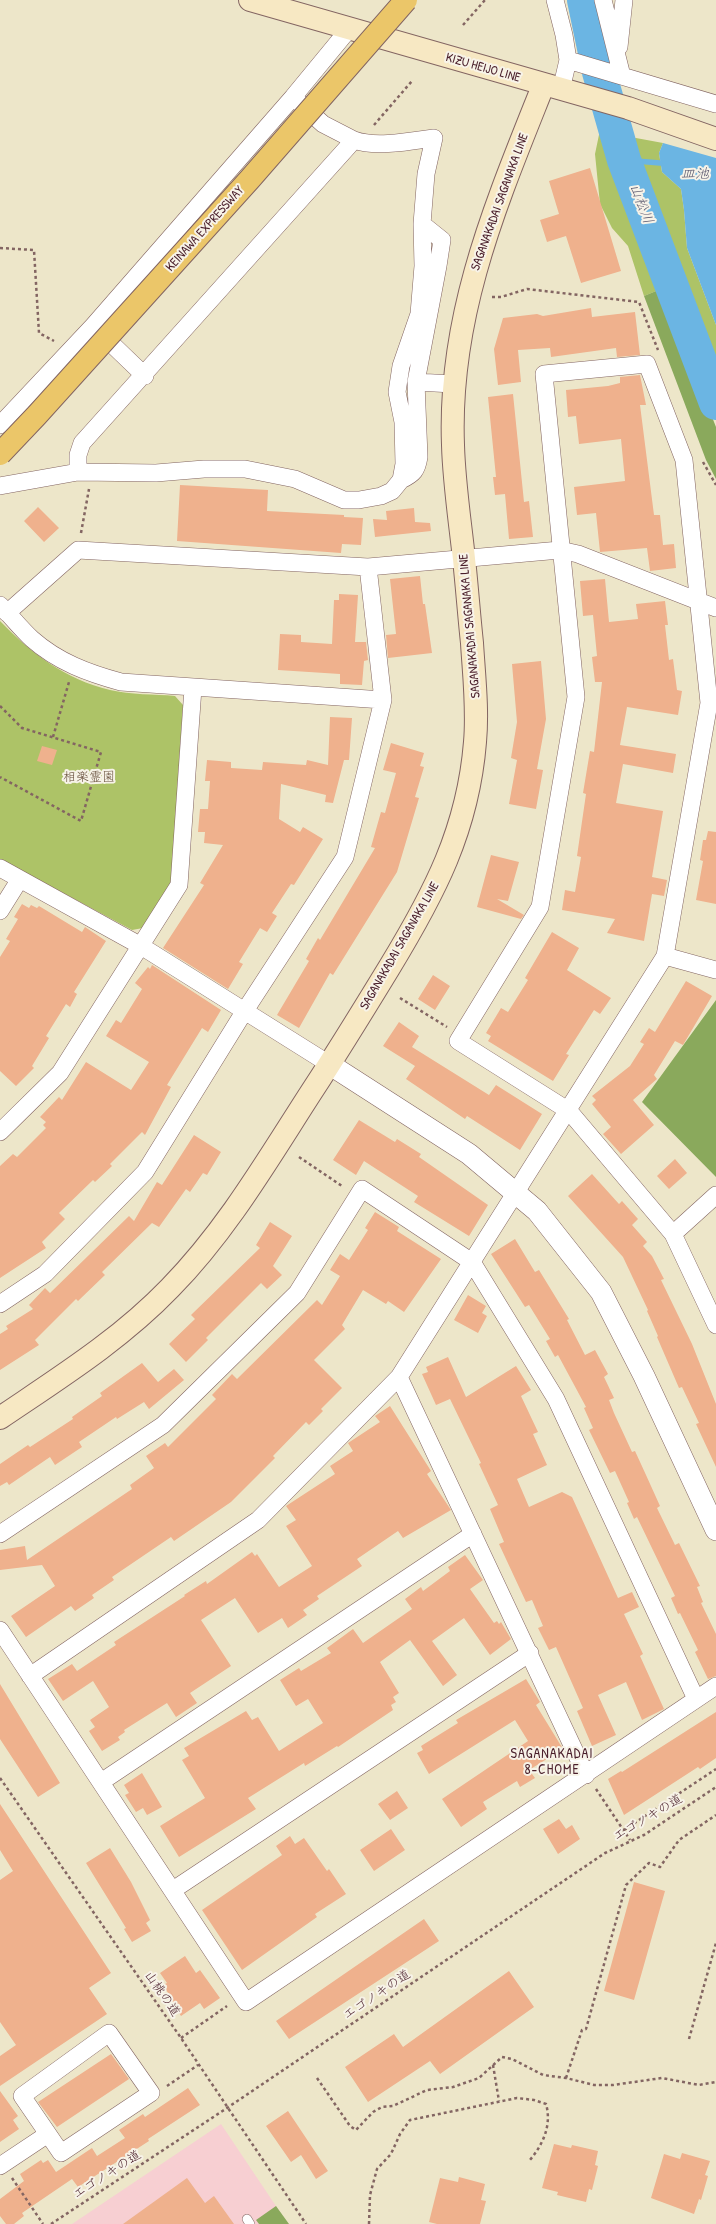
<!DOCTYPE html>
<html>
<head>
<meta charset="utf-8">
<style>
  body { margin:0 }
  canvas { display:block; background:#ede6c9 }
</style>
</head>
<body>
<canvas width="716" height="2224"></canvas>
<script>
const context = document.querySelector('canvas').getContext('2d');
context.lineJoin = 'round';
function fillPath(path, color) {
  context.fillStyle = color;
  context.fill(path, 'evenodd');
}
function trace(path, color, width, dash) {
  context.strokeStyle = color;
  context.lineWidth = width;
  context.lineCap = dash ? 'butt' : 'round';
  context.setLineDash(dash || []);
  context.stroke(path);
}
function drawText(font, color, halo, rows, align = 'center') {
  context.font = font + ' "Patrick Hand","Klee One",sans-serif';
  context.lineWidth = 4;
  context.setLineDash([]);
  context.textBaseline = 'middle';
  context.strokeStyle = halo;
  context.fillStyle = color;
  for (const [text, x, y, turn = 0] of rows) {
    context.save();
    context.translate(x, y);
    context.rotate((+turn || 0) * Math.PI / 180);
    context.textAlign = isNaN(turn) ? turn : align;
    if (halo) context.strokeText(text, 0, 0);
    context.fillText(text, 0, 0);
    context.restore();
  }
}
fillPath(new Path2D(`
  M221,2124L288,2224H72Z`), '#f7cfd2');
fillPath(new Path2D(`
  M600,130L604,131L618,170L622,198L626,197L661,289L644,296L628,246L612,228L600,204L595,154Z
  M636,138L663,143L659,153L662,172L681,189L684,210L687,248L716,325V372L646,189L648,188L642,170L638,168L628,140Z
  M0,621C32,654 65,679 110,690C131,695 154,694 175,696L183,705L171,884L143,928L132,930L0,859Z`), '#adc367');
fillPath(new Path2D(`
  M661,289L716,427V479L706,460L644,296Z
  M716,1000V1177L642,1102Z
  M276,2206L289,2224H259L256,2220Z`), '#8aa95c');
fillPath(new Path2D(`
  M571,0H593L597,19L577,26Z
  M663,143L716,158V325L687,248L684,210L681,189L662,172L659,153Z`), '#6bb5e3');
trace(new Path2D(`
  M624,160L660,163`), '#6bb5e3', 5.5);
trace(new Path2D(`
  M584,0L599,72L624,160L716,403`), '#6bb5e3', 34);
fillPath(new Path2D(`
  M590,168L621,271L581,283L566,236L547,242L540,220L559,214L549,181Z
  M591,308L592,317L635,312L640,355L617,357L616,348L551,357L550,348L518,350L521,382L498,385L494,349L503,318L537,314L543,316Z
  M640,375L646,405H640L654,515H660L663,545L674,544L676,568L650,571L647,548L600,552L596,513L577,515L574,487L625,481L621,439L579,444L576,416L568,417L566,390L608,386L620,383V377Z
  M513,394L524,502L529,501L533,537L509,539L505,494L495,495L493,477H496L488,397Z
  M180,485L268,490L267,511L344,515V517L363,518L361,545L342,544L341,553L177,541Z
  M38,507L59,528L44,542L24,521Z
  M414,508L415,522L430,523L431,531L375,537L373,519L387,520L386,511Z
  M420,576L423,604H425L432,653L388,658L386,635L396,634L390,579Z
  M605,579L609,622L638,619L636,604L665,601L668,625H665L669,660L673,659L677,690L682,691L678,715L627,707L620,745L676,754L673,773L623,764L616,803L663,811L652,877L667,880L664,896L652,894L644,941L607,933L615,919L562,910L565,890L575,892L581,857L577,856L586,794L583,793L590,751L594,752L602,682H595L592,657L597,656L593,615L583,616L580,581Z
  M339,594L358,595L355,642H366L368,660L364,661L362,685L340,684V674L278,670L280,634L301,635V642L332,644L334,600H339Z
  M541,661L546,719L537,769L543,770L536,809L509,804L517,760L511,758L517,722L512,664Z
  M330,717L352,718L349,760H344L333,803L325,802L326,795L281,784L279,819L300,832L303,827L323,839L294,885L291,884L272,913L277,916L267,932L260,928L239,962L243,964L228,989L163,948L204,885L200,883L223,845L204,843L205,832H198L200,809H208L210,781H205L207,760L231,762V768L262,770L263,762L306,765L307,760L328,765Z
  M391,743L424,753L420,766L424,767L415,797L419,798L397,872L333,975L330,973L299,1028L277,1015L309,961L306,959L318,938L320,940L375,848L371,847L381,812L385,813L396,773L383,770Z
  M42,746L57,750L52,765L37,761Z
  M708,831L716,832V904L696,900L703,861L700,860L703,840H706Z
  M491,855L519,862L508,901L497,899L524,915L521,919L477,907Z
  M22,904L29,908L31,905L37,908L39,906L82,932L85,927L106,941L74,992L77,994L70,1007L66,1004L46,1036L49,1038L32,1066L34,1068L16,1086L0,1071V957L10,941L6,939L18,919L14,917Z
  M552,932L579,948L567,970L611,998L600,1014L594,1010L566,1054L569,1055L553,1081L488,1041L491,1036L486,1033L501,1008L508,1012L528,980L525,978Z
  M152,965L221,1010L208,1032L202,1028L167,1085L171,1087L145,1135L142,1132L110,1164L112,1166L95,1182L93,1180L59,1213L65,1219L42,1242L46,1248L0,1278V1166L13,1154L17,1157L46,1128L43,1125L46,1122L40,1117L59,1097L62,1100L86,1062L131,1090L149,1062L106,1036L116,1020L121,1023L142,989L135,983L148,967L150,969Z
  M433,975L450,986L435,1010L418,999Z
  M686,981L712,996L683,1045L675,1041L654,1075L657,1079L633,1100L654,1125L621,1154L603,1134L611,1127L592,1104L596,1100L592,1096L630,1066L644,1044L640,1042L649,1028L655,1032Z
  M399,1022L419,1036L412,1047L489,1095L496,1085L542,1114L520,1150L467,1116L465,1119L406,1079L415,1066L383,1046Z
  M359,1120L395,1142L397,1139L421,1154L419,1157L488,1205L469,1236L414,1202L418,1196L364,1161L356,1175L333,1160Z
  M194,1135L221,1152L207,1175L203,1173L190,1192L186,1189L159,1227L152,1223L102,1272L105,1275L78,1301L76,1299L35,1340L39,1345L0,1370V1334L8,1329L6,1326L33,1309L29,1305L45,1288L50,1293L129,1216L134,1221L157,1182L162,1185Z
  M675,1159L687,1173L669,1189L657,1176Z
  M592,1174L619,1204L622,1201L638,1219L632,1225L647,1242L643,1246L652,1256L664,1279L661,1280L692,1344L716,1404V1467L696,1424L699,1423L682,1387L679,1388L657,1337L658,1336L647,1311L648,1310L623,1257L568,1196Z
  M375,1212L399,1227L397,1231L441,1259L404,1312L388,1301L386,1304L363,1290L342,1325L345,1329L314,1360L342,1388L321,1409L323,1411L309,1425L306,1422L273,1456L275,1458L231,1502L174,1541L171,1537L112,1577L114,1580L92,1595L94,1598L75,1611L71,1606L26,1637L11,1616L55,1586L42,1565L0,1570V1550L25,1546L27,1560L132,1489L130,1485L154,1468L146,1456L165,1443L168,1447L216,1399L212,1395L232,1374L237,1379L317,1300L322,1305L340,1276L330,1270L340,1254L349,1260L368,1230L365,1228Z
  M270,1222L292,1236L273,1266L282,1275L267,1289L261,1283L206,1338L208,1340L186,1362L169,1344L195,1319L191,1315L260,1248L256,1245Z
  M515,1239L535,1272L539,1270L569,1319L567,1320L585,1355L595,1350L608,1374L604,1377L614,1398L609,1400L614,1413L632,1452L635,1451L646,1475L660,1506L657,1508L675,1545L679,1543L700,1586L697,1587L703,1602L701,1603L716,1634V1676L708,1679L695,1652L698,1650L680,1613L678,1614L671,1598L675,1596L637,1517L634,1519L627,1503L629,1502L615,1471L610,1473L589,1430L593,1428L584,1408L586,1407L558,1355L555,1357L546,1341L550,1339L529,1305L525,1307L491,1254Z
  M468,1295L486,1306L482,1313L487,1316L478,1333L454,1320Z
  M448,1357L466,1397L516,1366L531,1390L521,1396L538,1432L533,1434L547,1465L517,1479L529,1507L562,1492L572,1497L618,1598L632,1592L639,1607L624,1614L643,1654L640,1656L664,1709L642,1720L626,1682L598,1695L616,1735L592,1746L577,1711L583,1708L556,1647L549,1650L538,1628L543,1626L532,1600L526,1602L499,1544L504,1542L490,1509L498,1505L479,1464L481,1463L450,1399L436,1405L422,1374L428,1372L426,1367Z
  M142,1363L158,1382L174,1369L184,1380L149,1409L144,1402L117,1419L116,1417L79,1442L82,1447L55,1465L50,1457L9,1485L7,1482L0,1486V1464L28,1445L30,1447L73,1419L72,1417L102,1396L100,1393Z
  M390,1406L431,1471L427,1474L451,1510L403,1538L398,1531L357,1559L362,1566L317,1596L319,1599L303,1610L307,1615L288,1628L282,1618L258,1633L235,1598L201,1620L231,1666L190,1693L197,1703L176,1717L167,1703L124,1730L125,1732L118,1737L120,1740L102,1751L89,1731L95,1727L90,1720L109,1707L93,1681L63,1701L48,1679L72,1664L77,1671L116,1645L114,1642L185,1596L184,1595L206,1581L207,1584L252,1552L255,1556L257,1554L279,1587L312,1566L286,1526L296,1520L286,1506L335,1474L330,1466L353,1451L348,1443L380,1422L375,1416Z
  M465,1555L483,1580L470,1589L494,1623L497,1621L499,1624L501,1622L511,1639L490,1655L464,1618L432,1641L457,1675L443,1686L410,1640L380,1662L399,1693L393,1697L396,1702L391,1705L393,1710L338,1747L337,1746L305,1766L304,1763L248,1798L256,1809L179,1857L160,1826L205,1798L182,1760L189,1756L184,1748L246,1711L252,1720L258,1717L279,1751L323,1723L308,1699L296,1706L280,1680L299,1668L301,1671L331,1653L327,1648L353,1629L363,1643L412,1609L405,1599L421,1587L423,1591L450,1571L448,1567Z
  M526,1679L540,1702L536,1705L563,1749L529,1770L535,1778L520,1787L517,1781L483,1802L487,1809L461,1827L442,1799L528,1741L515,1720L429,1774L417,1753L423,1750L421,1746L458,1723L456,1720Z
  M0,1684L60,1783L38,1797L0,1739Z
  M716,1712V1758L700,1769L698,1767L624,1815L608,1779L621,1771L622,1772Z
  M142,1773L162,1807L147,1815L143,1808L136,1812L125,1795L129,1793L124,1785Z
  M397,1791L408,1808L390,1820L378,1804Z
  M0,1804L111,1973L89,1988L107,2014L0,2086V2056L16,2045L0,2022V1880L13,1871L0,1850Z
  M559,1819L566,1829L572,1825L580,1839L558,1854L543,1829Z
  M391,1829L405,1850L374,1871L360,1850Z
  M290,1836L295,1844L304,1838L327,1871L329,1869L346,1894L315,1914L317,1917L242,1970L202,1910L282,1855L276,1846Z
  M110,1848L131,1882L150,1920L146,1923L151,1931L132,1942L124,1929L126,1928L86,1863Z
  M634,1882L665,1891L634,2000L604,1991Z
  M424,1919L439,1941L289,2039L276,2021Z
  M185,1956L196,1973L200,1970L220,1998L204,2009L200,2003L181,2016L167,1995L168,1993L163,1985L167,1983L160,1973Z
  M509,1971L534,2007L440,2074L430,2061L368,2102L345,2067L394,2034L403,2047Z
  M111,2054L129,2079L57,2127L38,2102Z
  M188,2088L200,2105L148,2139L149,2141L78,2187L72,2179L22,2213L24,2216L14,2224H6L0,2216V2199L24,2181L20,2174L41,2160L43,2163L48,2160L56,2172L92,2148L97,2156L125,2138L119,2130L143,2114L145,2117Z
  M0,2091L18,2116L13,2120L19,2129L0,2142Z
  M288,2111L328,2171L316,2179L301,2155L291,2162L266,2126Z
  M554,2144L571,2148L572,2145L598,2151L595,2165L598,2166L592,2190L589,2189L586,2202L557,2195L558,2192L542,2188Z
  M682,2153L710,2161L705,2175L708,2176L701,2200L699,2199L694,2214L651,2198L664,2154L680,2159Z
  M459,2177L485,2184L481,2200L486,2201L480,2224H437L429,2222L440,2178L458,2182Z
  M187,2178L205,2203L214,2196L234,2224H123Z`), '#efb18d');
const service = new Path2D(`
  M247,2219L250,2224`);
const minor = new Path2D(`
  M555,0L564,35L568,60L561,90
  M603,0L622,76
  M619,47L624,0
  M568,60L716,104
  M93,326L293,97L349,29
  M416,382L453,384
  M0,425L93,326L145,376
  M78,472V455L82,443L354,140L323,124L293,97
  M401,480C414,474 417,470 419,457L416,382L438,266L442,240L422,224
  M0,486L78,472L156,473L204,469H245L295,479L344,500H359L381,496L392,491L401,480L404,464L403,422L397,392L401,366L419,314L423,266L422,224L426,174L434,138C412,141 375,148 354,140
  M0,605C11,616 21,629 32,639C58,662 88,673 121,682L383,700L368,567L560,550L578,554L716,608
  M7,613L78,550L368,567
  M0,868L141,946L329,1064
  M0,911L20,879
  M665,956L716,970
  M0,1132L60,1073L179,885L193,688
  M673,1234L716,1195
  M0,1304L45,1274L145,1172L244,1012L345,857L383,700
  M399,1377L586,1775
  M0,1534L163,1425L297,1293L362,1189L472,1262L556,1399L696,1699
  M0,1630L246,2002L716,1686
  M30,1676L258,1520L399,1377L665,956L709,703L684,460L647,364L544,374L576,697L540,907L458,1041L569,1111L673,1234L716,1325
  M101,1782L473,1534
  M173,1890L530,1653
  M109,2033L151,2093L61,2153L22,2096Z
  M0,2166L48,2134`);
const tertiary = new Path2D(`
  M329,1064L469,1154L537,1211L601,1292L644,1376L716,1530`);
const secondary = new Path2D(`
  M250,0L628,108L716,139
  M0,1418C59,1378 120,1340 170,1288C227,1230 268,1159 312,1091C339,1050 364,1009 389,968C434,894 468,830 475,742C478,709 474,676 472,643C469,615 467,587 464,559C460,521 454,483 453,445C448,315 496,204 543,86`);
trace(service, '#836562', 10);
trace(minor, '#836562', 18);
trace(tertiary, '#836562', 22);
trace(secondary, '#836562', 24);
trace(new Path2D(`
  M463,25L485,0
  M374,125L412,81
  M0,248L34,250L39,333L54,341
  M492,297H501L527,289L639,302L658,350
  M703,462L716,485
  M81,533L89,489
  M0,706L22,728L101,752L81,821L0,777
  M53,737L69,682
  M400,998L447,1027
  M299,1157L342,1186
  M0,1778L181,2038L306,2224
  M596,1789L630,1840
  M624,1830L716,1769
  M181,2038L227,2006
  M689,2039L716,1943
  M493,2065L499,2101
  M317,2078L350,2126L356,2130L373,2112L382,2107L393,2106L427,2090L453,2087L479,2078L502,2057L512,2059L543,2075L566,2078L594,2085H613L662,2078L699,2085L716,2082
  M566,2078L582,2030L586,2029L626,1885L649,1863L660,1867L679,1840L716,1815
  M167,2086L198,2065
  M12,2178L43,2224
  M51,2224L227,2108L605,1853L644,1835L716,1787
  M369,2224L370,2195L377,2169L391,2154L400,2134L410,2120L517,2098L534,2100L546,2104C552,2125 543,2145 529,2161`), '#836562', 2.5, [3, 3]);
trace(service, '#fff', 9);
trace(minor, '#fff', 17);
trace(tertiary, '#fff', 21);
trace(secondary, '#f7e8c3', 22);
const motorwayBridge = new Path2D(`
  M0,454L37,415L250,179L406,0`);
trace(motorwayBridge, '#836562', 24, []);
trace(motorwayBridge, '#ebc669', 22);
drawText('13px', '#4a1f2b', '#f7f3e8', [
  ["KIZU HEIJO LINE",483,68,16],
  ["SAGANAKADAI SAGANAKA LINE",500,202,-70],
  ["KEINAWA EXPRESSWAY",205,229,-48],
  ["SAGANAKADAI SAGANAKA LINE",470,626,-95],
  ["SAGANAKADAI SAGANAKA LINE",400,946,-60],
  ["エゴノキの道",648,1818,-31],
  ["山桃の道",162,1994,55],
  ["エゴノキの道",377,1995,-34],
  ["エゴノキの道",107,2175,-33]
]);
drawText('13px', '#68503d', '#f7f3e8', [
  ["相楽霊園",89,778]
]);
drawText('italic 14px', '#56546b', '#f7f3e8', [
  ["皿池",695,174],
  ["山松川",641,204,69]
]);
context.letterSpacing = '1px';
drawText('14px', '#4a1f2b', '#f7f3e8', [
  ["SAGANAKADAI",552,1754],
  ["8-CHOME",552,1770]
]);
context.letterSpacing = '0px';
</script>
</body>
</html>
